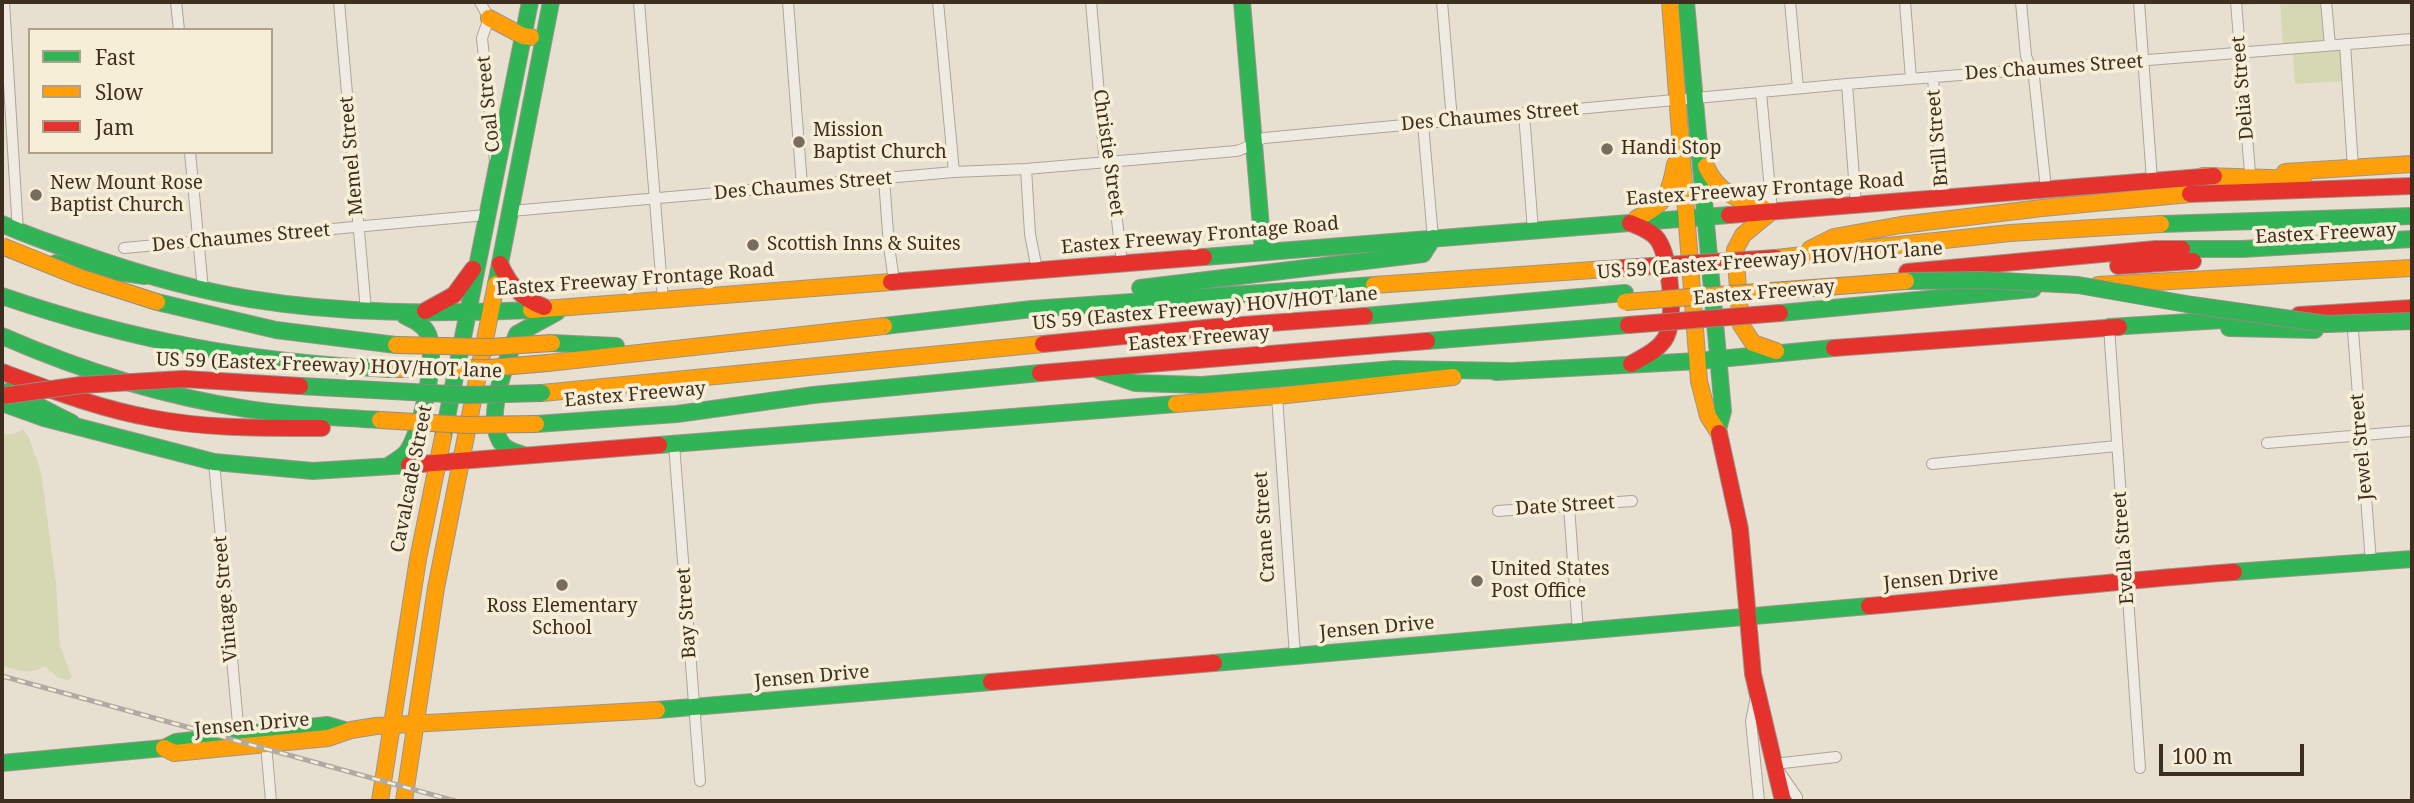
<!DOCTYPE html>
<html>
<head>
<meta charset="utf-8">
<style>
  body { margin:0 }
  #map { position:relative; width:2414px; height:803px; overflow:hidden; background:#e7e0d1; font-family:"Noto Serif",serif }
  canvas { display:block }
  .frame { position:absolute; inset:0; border:4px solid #3d2e20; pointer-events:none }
  .legend { position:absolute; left:28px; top:28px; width:245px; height:126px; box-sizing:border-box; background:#f7eed8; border:2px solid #ada18e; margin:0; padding:9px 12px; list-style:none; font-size:21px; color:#3d2e20 }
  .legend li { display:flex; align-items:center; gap:14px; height:35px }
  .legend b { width:35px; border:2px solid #ada18e }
  .scale { position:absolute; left:2159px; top:744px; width:145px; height:32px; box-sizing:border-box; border:4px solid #3d2e20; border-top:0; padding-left:9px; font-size:21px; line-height:24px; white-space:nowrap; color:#3d2e20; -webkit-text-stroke:5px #f7eed8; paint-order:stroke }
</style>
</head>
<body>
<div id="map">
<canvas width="2414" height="803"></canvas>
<div class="frame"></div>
<ul class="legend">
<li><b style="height:9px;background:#30b455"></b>Fast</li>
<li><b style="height:9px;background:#ff9f0a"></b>Slow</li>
<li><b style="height:9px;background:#e5322d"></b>Jam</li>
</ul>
<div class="scale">100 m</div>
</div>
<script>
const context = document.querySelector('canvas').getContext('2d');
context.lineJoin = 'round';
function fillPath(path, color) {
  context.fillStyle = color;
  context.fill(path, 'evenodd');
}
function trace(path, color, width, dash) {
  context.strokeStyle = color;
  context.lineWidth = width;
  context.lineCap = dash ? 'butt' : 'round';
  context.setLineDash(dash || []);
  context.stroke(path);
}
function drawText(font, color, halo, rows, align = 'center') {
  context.font = font + ' "Noto Serif",serif';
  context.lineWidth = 7;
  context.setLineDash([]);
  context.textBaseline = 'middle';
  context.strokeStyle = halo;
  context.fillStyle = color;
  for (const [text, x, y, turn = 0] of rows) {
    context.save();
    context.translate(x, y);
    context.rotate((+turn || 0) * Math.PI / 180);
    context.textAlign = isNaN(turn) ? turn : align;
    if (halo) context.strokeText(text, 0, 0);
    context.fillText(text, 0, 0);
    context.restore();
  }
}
fillPath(new Path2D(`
  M2242,2H2321L2325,38L2322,42L2283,46L2280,3L2242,5Z
  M2337,49L2341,53L2344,81L2295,84L2293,53Z
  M23,429L29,438L41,472L56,584L60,646L72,677L68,680L59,678L44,666C30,676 18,670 2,666V433C10,436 16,434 23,429Z`), '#d6d7b3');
const street = new Path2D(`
  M4,2L18,232
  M176,2L179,30
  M339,2L366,311
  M480,2L489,18L482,38L495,161
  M639,2L663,300
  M788,2L802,186
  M938,2L954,172
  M1091,2L1104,152L1111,169L1122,263
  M1442,2L1452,120
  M1790,2L1798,88
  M1905,2L1911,79
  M2021,2L2026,56L2034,77L2046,189
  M2139,2L2152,180
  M2236,2L2250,173
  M2326,2L2330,45
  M2345,44L2353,168
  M1933,78L1943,197
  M1847,84L1856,205
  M1761,93L1772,211
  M1524,113L1533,230
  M1423,124L1433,238
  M190,152L203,290
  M1026,169L1030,234L1037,270
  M884,179L889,246L894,281
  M511,211L954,172L1026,169L1236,151C1247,149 1254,141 1264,138L1847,84L2412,39
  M124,248L486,215
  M2109,327L2140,768
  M2353,331L2371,562
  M1277,396L1295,656
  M2267,443L2412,431
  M674,444L700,781
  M214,462L239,735
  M1932,464L2117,446
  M1569,506L1578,632
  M1498,511L1632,501
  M1756,697L1751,721L1759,801
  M266,744L271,801
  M1797,801V797L1774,764L1836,757`);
const fast = new Path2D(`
  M1242,2L1263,251
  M1686,2L1723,411L1718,429
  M2,224C31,237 61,247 91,257C143,275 196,290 250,299C343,314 437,314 531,310
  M2161,224L2412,216
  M2182,249H2242L2412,239
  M1204,257L1729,215
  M56,263L145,276
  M496,284L551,2
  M1140,288L1423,254L1433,238
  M2,296C133,341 249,362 388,369
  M157,302L276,330L396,345
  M1780,313L2033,289
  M1365,316L1625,293
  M884,326L1032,309L1374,285
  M2109,327L2255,318
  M2229,328L2315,330
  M2,336C80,370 162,396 247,409C291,416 336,417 380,420
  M1427,341L1628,325
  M552,343L616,346
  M1100,371L1135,383L1202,385L1395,369L1507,371
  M1496,372L1698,361L1834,348
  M9,391L72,423
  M2,403L44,418L214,462L313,471L409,465
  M536,424L677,414L813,395L1040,373
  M443,437L530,2
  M659,445L1176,404
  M523,455C517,452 508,451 503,445C482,422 507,359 517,334L557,312
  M388,466C394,462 401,458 406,453C421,435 439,352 427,332C422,323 413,320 405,316
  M2234,572L2412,559
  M1214,663L1869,606
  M657,710L991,682
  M2,763L164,748L176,742L327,725L344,730`);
const slow = new Path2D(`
  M1670,2L1699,381L1708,416L1719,433
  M489,18L523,36L531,37
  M1706,166C1717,192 1738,200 1763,208
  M2285,172L2412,164
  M2203,176L2303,179
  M1772,211L1743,235L1735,250L1741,325L1753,343L1776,351
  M1637,218C1665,205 1670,194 1675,164
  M1810,249L1834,237L1901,225L2042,208L2190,194
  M1776,258L2010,233L2161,224
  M1374,285L1622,268
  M2098,285L2412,268
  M531,310L891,282
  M548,363L884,326
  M542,393L1043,344
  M1176,404L1277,396L1453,377
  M164,748L174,753L328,738L351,730L376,726L657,710
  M380,801L418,559L443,437
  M404,801L436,588L496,284`);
const jam = new Path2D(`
  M2190,194L2412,186
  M1729,215L2214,176
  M1630,223C1640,227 1652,231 1658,240C1670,258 1676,318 1666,337C1659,350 1643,357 1631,364
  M500,264C510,286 521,298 544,307
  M2118,266L2193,261
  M1907,272L2156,249H2182
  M891,282L1204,257
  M425,311L454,295L473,269
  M2299,315L2412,308
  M1043,344L1216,327L1365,316
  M1834,348L2119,327
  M2,372C51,390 100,409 151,418C207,429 265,428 322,428
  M1040,373L1427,341
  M1719,433L1740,529L1753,674L1783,801
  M409,465L659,445
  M1869,606C1991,595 2112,581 2234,572
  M991,682L1214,663`);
trace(street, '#ada599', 12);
trace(fast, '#9c958a', 18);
trace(slow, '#9c958a', 18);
trace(jam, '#9c958a', 18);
trace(street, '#efebe3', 10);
trace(fast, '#30b455', 16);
trace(slow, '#ff9f0a', 16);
trace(jam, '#e5322d', 16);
const rail = new Path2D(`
  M2,676L455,801`);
trace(rail, '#afaaa2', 5);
trace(rail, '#f7eed8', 2.5, [8]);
const fastBridge = new Path2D(`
  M1906,281L1982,280L2078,285L2192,305L2326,324L2412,321
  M300,386L467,395L542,393`);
const slowBridge = new Path2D(`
  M2,246L79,277L157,302
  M1625,302L1906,281
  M396,345L490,347L552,343
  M388,369L488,368L548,363
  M380,420L466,425L536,424`);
const jamBridge = new Path2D(`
  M1622,268L1776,258
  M1628,325L1780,313
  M2,396L81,385L184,379L300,386`);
trace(fastBridge, '#928b80', 18, []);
trace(slowBridge, '#928b80', 18, []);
trace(jamBridge, '#928b80', 18, []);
trace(fastBridge, '#30b455', 16);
trace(slowBridge, '#ff9f0a', 16);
trace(jamBridge, '#e5322d', 16);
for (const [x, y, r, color] of [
  [799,142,7,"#786c5e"],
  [1607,149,7,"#786c5e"],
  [36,195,7,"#786c5e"],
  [753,245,7,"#786c5e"],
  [1477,581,7,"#786c5e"],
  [562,585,7,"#786c5e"]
]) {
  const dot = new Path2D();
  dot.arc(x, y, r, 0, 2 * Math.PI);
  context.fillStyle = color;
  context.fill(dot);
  trace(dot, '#f7eed8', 2.5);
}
drawText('19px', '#3d2e20', '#f7eed8', [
  ["Des Chaumes Street",2054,68,-4],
  ["Delia Street",2243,88,-95],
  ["Coal Street",489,104,-96],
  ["Des Chaumes Street",1490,117,-5],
  ["Brill Street",1938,138,-95],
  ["Christie Street",1108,153,82],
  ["Memel Street",352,156,-95],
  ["Des Chaumes Street",803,186,-5],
  ["Eastex Freeway Frontage Road",1765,190,-4],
  ["Eastex Freeway",2326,234,-3],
  ["Eastex Freeway Frontage Road",1200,236,-5],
  ["Des Chaumes Street",241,238,-5],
  ["US 59 (Eastex Freeway) HOV/HOT lane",1770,261,-4],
  ["Eastex Freeway Frontage Road",635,280,-4],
  ["Eastex Freeway",1764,293,-5],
  ["US 59 (Eastex Freeway) HOV/HOT lane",1205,309,-5],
  ["Eastex Freeway",1199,339,-5],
  ["US 59 (Eastex Freeway) HOV/HOT lane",329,366,2],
  ["Eastex Freeway",635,395,-5],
  ["Jewel Street",2362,447,-95],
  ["Cavalcade Street",412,479,-79],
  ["Date Street",1565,506,-4],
  ["Crane Street",1265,527,-94],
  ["Evella Street",2124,548,-94],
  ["Jensen Drive",1941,579,-5],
  ["Vintage Street",226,599,-95],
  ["Bay Street",687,613,-94],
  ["Jensen Drive",1377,628,-5],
  ["Jensen Drive",812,677,-5],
  ["Jensen Drive",252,725,-5]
]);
drawText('19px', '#3d2e20', '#f7eed8', [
  ["Mission",813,131],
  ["Baptist Church",813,153],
  ["Handi Stop",1621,149],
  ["New Mount Rose",50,184],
  ["Baptist Church",50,206],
  ["Scottish Inns & Suites",767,245],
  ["United States",1491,570],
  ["Post Office",1491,592],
  ["Ross Elementary",562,607,"center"],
  ["School",562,629,"center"]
], 'left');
</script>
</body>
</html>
